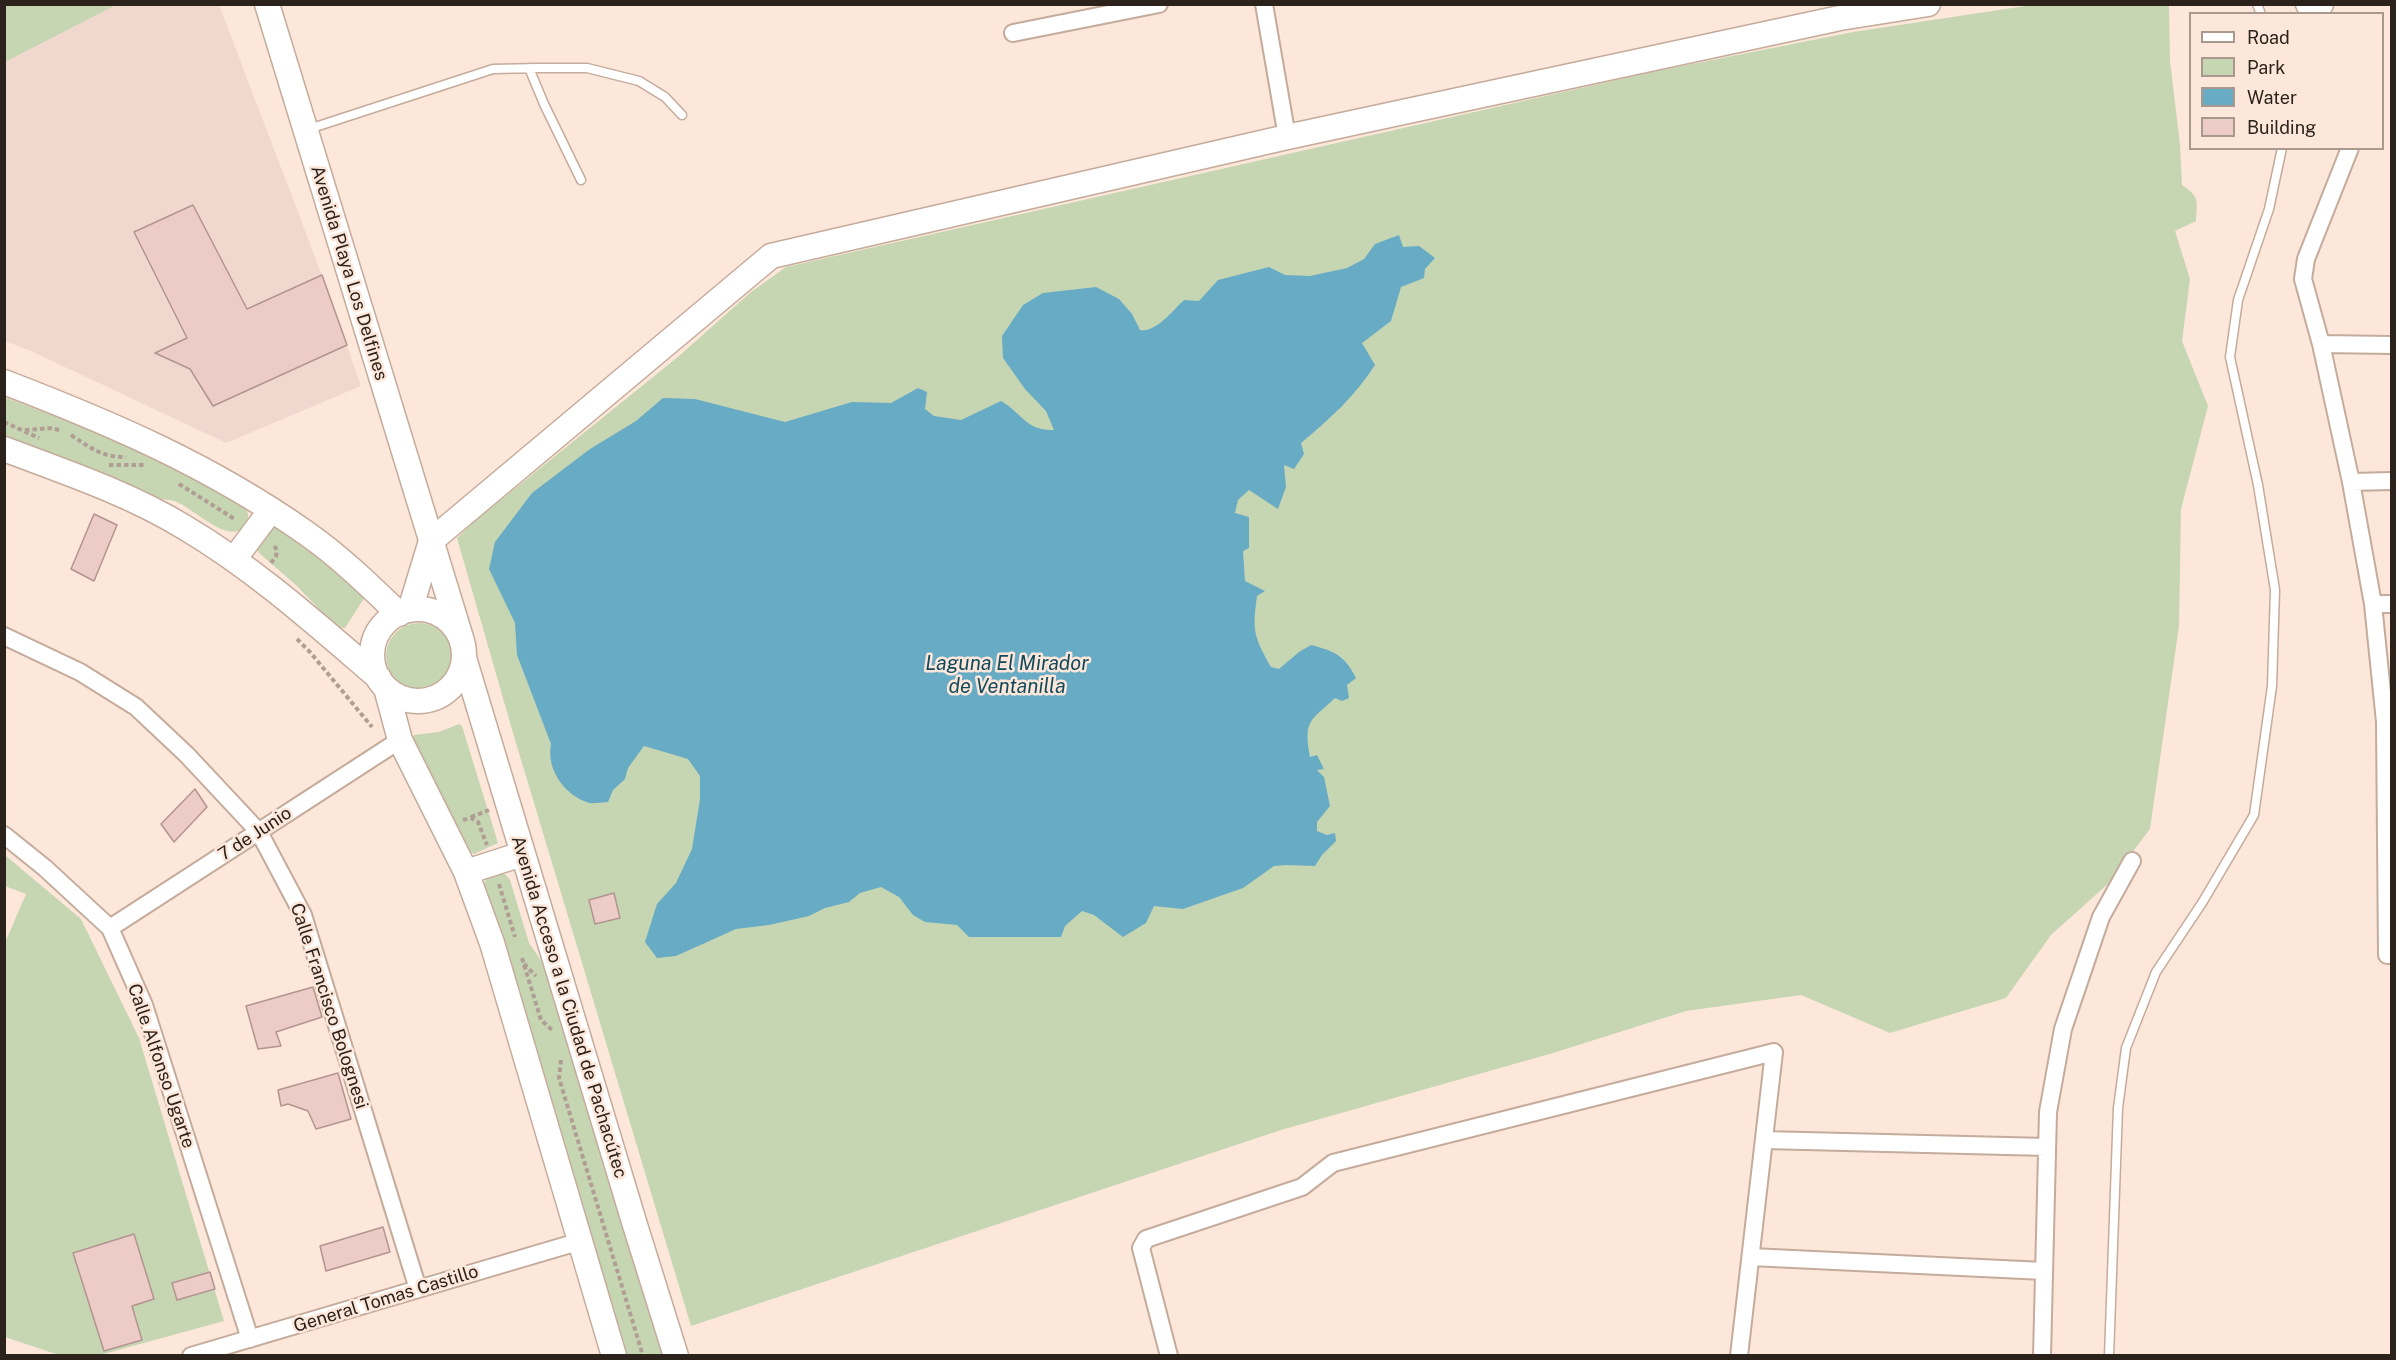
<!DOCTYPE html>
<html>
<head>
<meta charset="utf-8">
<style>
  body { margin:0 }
  #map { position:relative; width:2396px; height:1360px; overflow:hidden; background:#fde7da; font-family:"Public Sans",sans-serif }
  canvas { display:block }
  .frame { position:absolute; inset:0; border:6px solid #2b221b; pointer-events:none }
  .legend { position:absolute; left:2189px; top:12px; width:195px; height:138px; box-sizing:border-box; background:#fde7da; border:2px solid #a9988e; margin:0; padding:8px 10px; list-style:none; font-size:18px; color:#2b221b }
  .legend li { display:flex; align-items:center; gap:12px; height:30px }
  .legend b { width:30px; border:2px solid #a9988e }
</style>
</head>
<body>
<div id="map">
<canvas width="2396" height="1360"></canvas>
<div class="frame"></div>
<ul class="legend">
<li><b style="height:8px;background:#fff"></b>Road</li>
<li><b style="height:16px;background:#c6d6b3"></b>Park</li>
<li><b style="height:16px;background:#68abc4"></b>Water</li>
<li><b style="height:16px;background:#edccc8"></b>Building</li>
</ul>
</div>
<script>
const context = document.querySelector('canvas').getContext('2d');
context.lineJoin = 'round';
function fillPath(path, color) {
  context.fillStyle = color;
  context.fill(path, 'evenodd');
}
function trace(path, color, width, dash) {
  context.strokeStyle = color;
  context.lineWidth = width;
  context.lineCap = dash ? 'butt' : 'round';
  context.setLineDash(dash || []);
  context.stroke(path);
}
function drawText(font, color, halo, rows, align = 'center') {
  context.font = font + ' "Public Sans",sans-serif';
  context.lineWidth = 5;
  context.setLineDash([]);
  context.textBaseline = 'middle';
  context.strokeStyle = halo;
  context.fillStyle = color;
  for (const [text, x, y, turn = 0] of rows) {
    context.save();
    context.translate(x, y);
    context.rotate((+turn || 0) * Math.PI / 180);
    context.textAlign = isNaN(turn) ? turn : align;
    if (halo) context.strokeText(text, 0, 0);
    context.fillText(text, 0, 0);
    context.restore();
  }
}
fillPath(new Path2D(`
  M116,5H219L322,275L361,386L226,443L31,351L5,341L4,62Z`), '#f1d8cf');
fillPath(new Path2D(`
  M5,4H116V5L5,62Z
  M2032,5H2169L2170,61L2180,144L2182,185C2200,197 2197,200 2196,221L2175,231L2190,279L2182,341L2208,406L2181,509L2179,626L2150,829L2109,883L2051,935L2006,998L1890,1033L1801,995L1686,1011L1553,1053L1281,1130L691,1326L513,733L457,538L476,520L679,356L751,292L786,267L1652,72L1853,32Z
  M4,397L158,456L245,507C248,512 250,518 246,524C231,549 192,506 174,501C167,499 158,499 150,499L5,438Z
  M274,524L319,555L365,597L345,628L336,627L297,586L258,552L256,548Z
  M386 656a33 33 0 1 1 66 0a33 33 0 1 1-66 0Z
  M459,724L462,726L498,843L474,854L471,852L412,739L414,735L439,732Z
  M5,855L81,919L139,1038L224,1321L100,1355H59L5,1337L4,945L26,894L5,886Z
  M503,872L510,880L529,943L547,969L665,1353L657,1355H626L484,886L487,875Z`), '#c6d6b3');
fillPath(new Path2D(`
  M1399,235L1403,247L1419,246L1435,258L1425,269L1424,278L1401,287L1391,321L1362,343L1375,365C1356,395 1329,420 1301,443L1304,454L1294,469L1284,465L1286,487L1278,509L1249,490L1238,500L1235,513L1249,517V548L1243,551L1245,581L1265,591L1257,596C1252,631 1254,637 1271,667L1279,669L1299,652L1311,645C1335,651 1345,656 1356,678L1347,685L1349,698L1342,701L1335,698C1311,721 1303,719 1310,757L1317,755L1324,769L1317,770L1324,777L1330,806L1317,822V831L1327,835L1335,833L1336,841L1322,855L1315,866L1286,865L1274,866L1243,888L1183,909L1154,906L1146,923L1123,937L1094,915L1082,911L1065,926L1061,937H969L957,925L925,922L913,915L899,897L881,887L860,893L849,902L825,908L809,916L769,925L736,929L676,956L657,958L645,942L657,904L676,883L692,849L700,799V776L688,759L644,746L628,768L625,779L613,790L608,802C602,802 594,804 589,803C564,795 546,769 551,744L517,655L515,623L489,569L495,542L532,493L590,449L636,421L663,398L695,399L785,422L852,402L891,403L918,388L927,392L925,409L934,416L961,420L1001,401C1022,413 1026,431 1054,430L1046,411L1025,389L1003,358L1002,336L1023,305L1043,293L1096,287L1119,299L1132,314L1140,330C1156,333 1173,310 1184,300L1199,301L1218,280L1269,267L1285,275L1310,276L1347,268L1364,259L1375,244Z`), '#68abc4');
const building = new Path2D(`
  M193,205L247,309L322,275L347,345L213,406L190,369L155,353L187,338L134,232Z
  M94,514L117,525L94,581L71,569Z
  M195,789L207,807L174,842L161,824Z
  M614,893L620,918L595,924L589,900Z
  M313,987L322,1017L276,1032L281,1046L258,1049L246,1006Z
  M338,1073L351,1119L316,1129L308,1111L288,1104L281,1106L278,1090Z
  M383,1227L390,1252L326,1271L320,1246Z
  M134,1234L154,1299L132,1306L142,1340L104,1351L73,1253Z
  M210,1272L215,1289L177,1300L172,1283Z`);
fillPath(building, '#edccc8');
trace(building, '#b39490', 1.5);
const lane = new Path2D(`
  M2257,4L2261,14
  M529,68L544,104L581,180
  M309,129L493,69L539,68H587L639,81L665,97L682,115
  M2109,1356L2118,1108L2126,1048L2156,972L2202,903L2254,815L2272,686L2275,590L2258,485L2230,357L2238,300L2269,209L2282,148`);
const street = new Path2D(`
  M1264,4L1287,137
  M1013,33L1159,4
  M2350,148L2306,259L2303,279L2321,344L2351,482L2373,604L2385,722L2387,955H2392
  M2321,344L2392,345
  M2351,482L2392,481
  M2373,604H2392
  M4,636L80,672L136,707L187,755L259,832L303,915L418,1289
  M4,835L45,868L110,928L144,1005L250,1339
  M110,928L400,740
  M1764,1140L2047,1147
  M1751,1257L2044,1271
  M191,1356L581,1241
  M1169,1356L1141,1248L1146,1239L1302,1187L1333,1163L1774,1052L1739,1356
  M2042,1356L2048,1112L2063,1029L2101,917L2132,861`);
const secondary = new Path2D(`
  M267,4L462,641
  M2308,4L2313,6L2321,4
  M4,382C113,424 209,465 306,533C339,556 369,585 399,614
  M4,449C65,472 128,493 184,527C255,569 316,624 379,678
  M431,541L771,256L1287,137L1840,18L1928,4
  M235,558L271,510
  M372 655a46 46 0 1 1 92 0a46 46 0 1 1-92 0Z
  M410,610L431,541
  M464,658L635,1225L676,1356
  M386,688L400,740L466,872L492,943L614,1356
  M466,872L522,854`);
trace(lane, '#c5ab9b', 11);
trace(street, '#c5ab9b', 20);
trace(secondary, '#c5ab9b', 27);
trace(new Path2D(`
  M4,422L39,438
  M25,430L53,428L61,431
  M71,435C91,448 101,457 126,457
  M109,465H144
  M179,484L236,520
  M271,563L276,556L277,550L273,544
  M297,639L310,652L372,727
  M471,817L489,810
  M463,820L471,818L478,822L487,845
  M499,884L515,937
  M522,958L541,1020L552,1030
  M524,964L536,976
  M561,1060L559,1078L643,1356`), '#b09e94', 4, [4.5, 3]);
trace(lane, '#fff', 8);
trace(street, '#fff', 16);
trace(secondary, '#fff', 24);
drawText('18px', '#2b221b', '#fde7da', [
  ["Avenida Playa Los Delfines",349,273,73],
  ["7 de Junio",255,834,-33],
  ["Calle Francisco Bolognesi",329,1006,72],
  ["Avenida Acceso a la Ciudad de Pachacútec",569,1007,73],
  ["Calle Alfonso Ugarte",161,1066,71],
  ["General Tomas Castillo",386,1299,-17]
]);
drawText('italic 20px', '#104a5d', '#fde7da', [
  ["Laguna El Mirador",1007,664],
  ["de Ventanilla",1007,687]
]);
</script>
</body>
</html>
